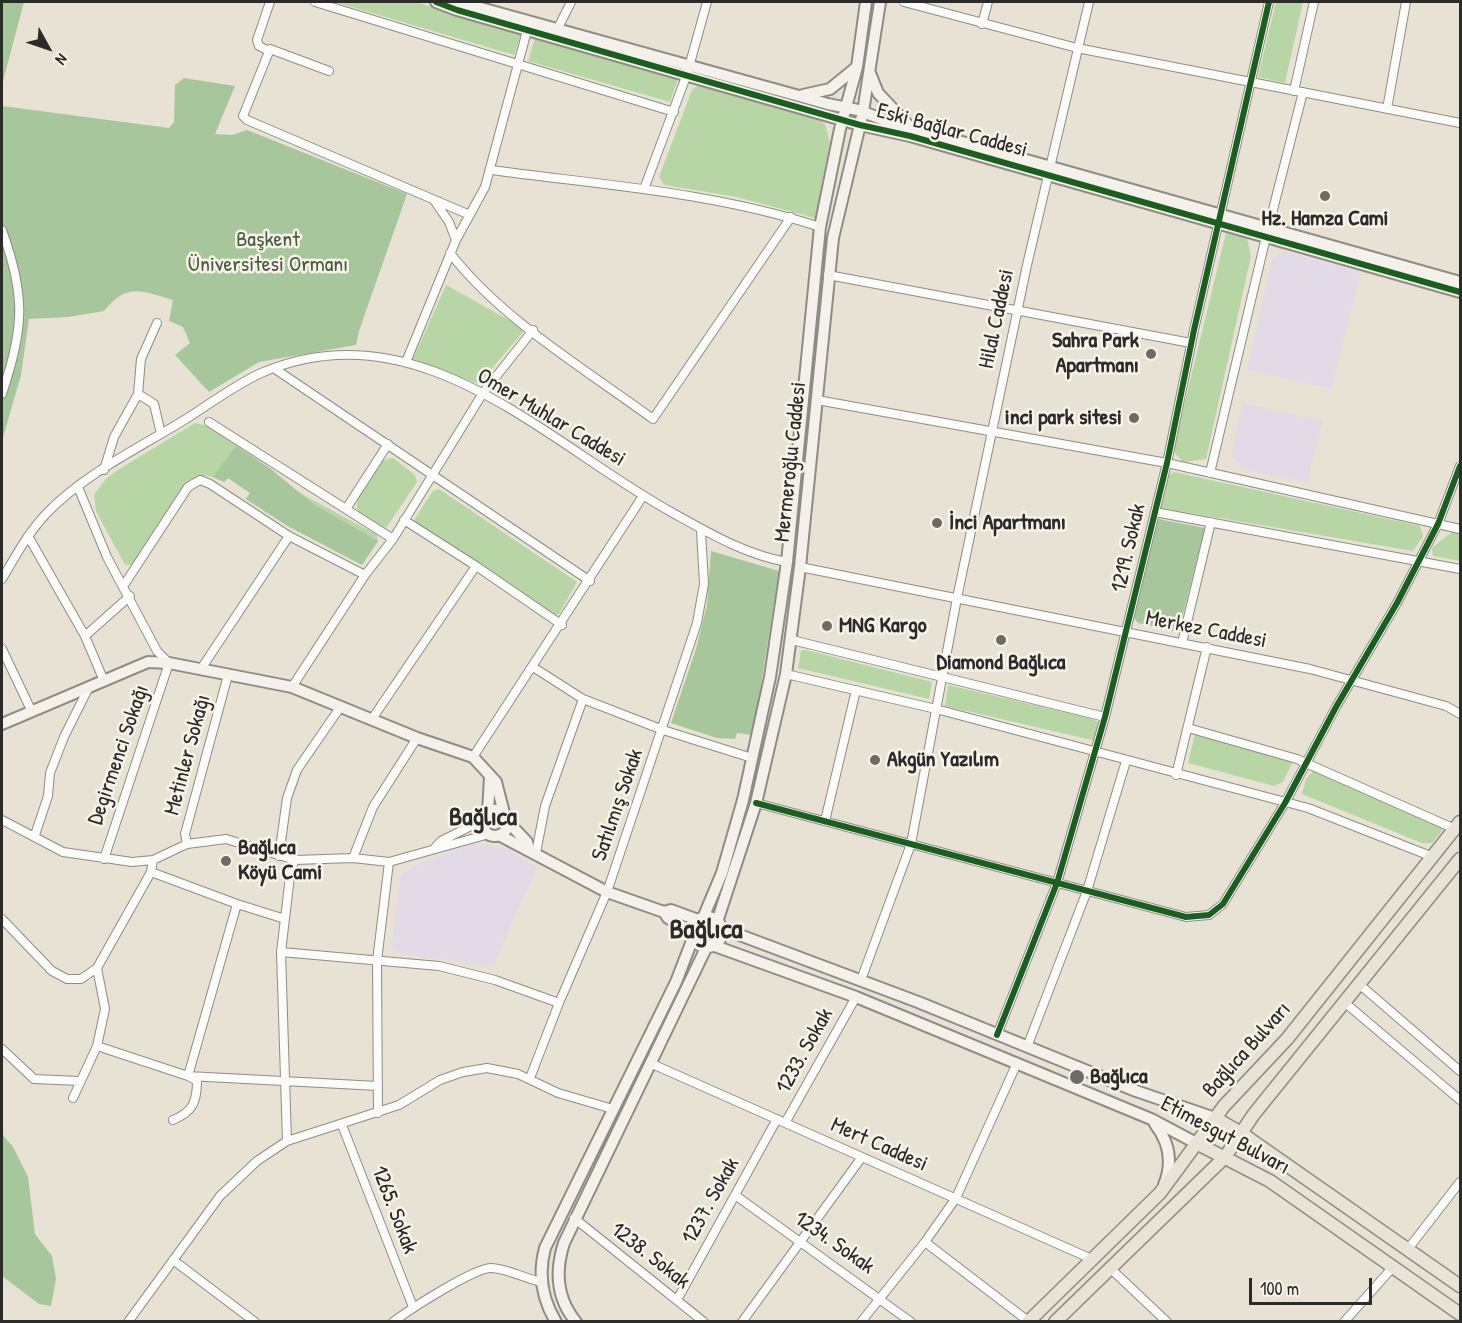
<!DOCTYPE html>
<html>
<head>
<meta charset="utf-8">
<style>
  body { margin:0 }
  #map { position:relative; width:1462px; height:1323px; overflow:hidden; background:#e7e2d4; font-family:"Patrick Hand",sans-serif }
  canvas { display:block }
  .frame { position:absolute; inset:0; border:3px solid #2b2b2b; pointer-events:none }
  .north { position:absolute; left:18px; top:18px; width:60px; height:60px; -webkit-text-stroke:4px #f7f3e8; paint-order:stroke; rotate:130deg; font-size:16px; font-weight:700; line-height:24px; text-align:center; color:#2b2b2b }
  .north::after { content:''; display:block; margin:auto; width:21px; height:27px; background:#2b2b2b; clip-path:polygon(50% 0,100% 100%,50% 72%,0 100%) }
  .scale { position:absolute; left:1249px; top:1278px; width:123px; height:27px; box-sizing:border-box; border:3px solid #2b2b2b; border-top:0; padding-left:8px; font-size:18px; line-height:21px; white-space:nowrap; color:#2b2b2b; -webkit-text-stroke:4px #f7f3e8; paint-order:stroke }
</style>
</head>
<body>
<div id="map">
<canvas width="1462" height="1323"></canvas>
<div class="frame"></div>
<div class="north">N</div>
<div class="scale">100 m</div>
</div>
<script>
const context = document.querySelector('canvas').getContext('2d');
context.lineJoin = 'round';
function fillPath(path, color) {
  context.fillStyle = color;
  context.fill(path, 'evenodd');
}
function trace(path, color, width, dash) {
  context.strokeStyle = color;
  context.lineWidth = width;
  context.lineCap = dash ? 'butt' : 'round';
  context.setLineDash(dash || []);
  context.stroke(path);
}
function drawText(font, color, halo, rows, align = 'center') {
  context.font = font + ' "Patrick Hand",sans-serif';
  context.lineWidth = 5;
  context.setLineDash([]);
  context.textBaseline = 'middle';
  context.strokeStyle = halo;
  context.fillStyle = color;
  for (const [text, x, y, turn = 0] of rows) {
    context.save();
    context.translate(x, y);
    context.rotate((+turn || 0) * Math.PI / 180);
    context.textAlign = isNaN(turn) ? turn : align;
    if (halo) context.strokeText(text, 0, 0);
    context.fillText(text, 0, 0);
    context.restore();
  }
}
fillPath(new Path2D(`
  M1284,251L1361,272L1331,389L1247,370L1272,260Z
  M1243,403L1323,421L1307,482L1243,469L1231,455Z
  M475,843L508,849L537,867L494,964L488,967L399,953L391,948L401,874L423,862Z`), '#e2dbe7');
fillPath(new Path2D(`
  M335,2H416L521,34L514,55Z
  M1276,2H1303L1285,83L1258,77Z
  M535,39L678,79L670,102L528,61Z
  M699,84L808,113L825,124L830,142L815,218L737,197L664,185L659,177L692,90Z
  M1226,233L1247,238L1251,256L1206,459L1183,462L1173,451Z
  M446,285L523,328L522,333L479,384L413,359Z
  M195,423L208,426L271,469L289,487L377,535L378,541L362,565L286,525L246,499L250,493L228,478L224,482C210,474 196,472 185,486L134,565H125L96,511L94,495L105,480L116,471Z
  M393,458L415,475L417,482L386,528L358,512C352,496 375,473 383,460Z
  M1174,472L1420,526L1423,536L1413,551L1161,508L1167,477Z
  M439,489L577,582L559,614L555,615L416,523L414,520L433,491Z
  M1452,532L1460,534V561L1433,556L1432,548Z
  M806,650L932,682L929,699L798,668L801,651Z
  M948,685L1089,718L1098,722L1096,741L945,706Z
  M1195,734L1293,761L1283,782L1274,786L1188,763Z
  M1313,771L1444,828L1432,843H1422L1302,794L1306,779Z`), '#b8d5a5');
fillPath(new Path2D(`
  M2,2H24L2,85Z
  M184,78L235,86L215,134L232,135L247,130L407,194L359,331L356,345L259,362L209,392L175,355L190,343L183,327L169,321L173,300C142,291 127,282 104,311L68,317L29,319L21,375L2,441V106L169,128L174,122L175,85Z
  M236,446L271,469L313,504L378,541L362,565L286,525L246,499L250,493L228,478L224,482L213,477Z
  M1158,519L1205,528L1180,626L1174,631L1138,623L1134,618Z
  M711,551L779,571L753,735L737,733L735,739L717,738L671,723L696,649L707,605Z
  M2,1134L13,1147L28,1177L35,1234L52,1256L56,1279L51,1306L39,1304L2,1276Z`), '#a8c69c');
const street = new Path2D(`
  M315,2L674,112
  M904,2L1077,48L1460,123
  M982,24L988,2
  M557,30L571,2
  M269,51L259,46L257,40L270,2
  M329,71L270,49L243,116L247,120L470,215
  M1294,91L1314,2
  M1387,109L1406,2
  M491,170C602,185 713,192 820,227
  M644,189L687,74L707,2
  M434,200L449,222L456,240
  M2,230C26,297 24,326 2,394
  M450,253C502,320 585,369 653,419L791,217
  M828,275L1191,343
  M406,362L456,240L485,187L528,27
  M275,369L590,581
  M138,394L154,404L161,434
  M817,400L1167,463L1460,529
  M209,422L393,539
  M104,470L114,437L138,394L141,359L157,323
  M1210,473L1266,237L1303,92
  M78,487L107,557L157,651L169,663L104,859
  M346,509L388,444
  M1155,512L1460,569
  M28,536L85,636
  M476,566L562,625
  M800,567L1310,669L1446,706L1460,714
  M2,579C15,557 28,533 46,514C84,474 139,448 186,419C211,403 235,385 261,373C419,305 546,443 673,513C709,533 746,555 787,562
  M124,585L188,487L200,480L210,484L289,536L365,575
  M792,640L1105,717
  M1182,643L1211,522
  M2,649L32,712
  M533,667L583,699L663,730L752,758
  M201,669L289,536
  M786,674L936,709L1308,808L1433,857
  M104,681L85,636L130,596
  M292,687L365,575L393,539L483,393L533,330
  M372,719L476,566L404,520
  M1188,728L1297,759L1455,829
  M473,757L643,496
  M1176,775L1207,647
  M756,803L1186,917L1209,915L1223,904L1285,803L1336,707L1397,603L1438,524L1460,466
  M2,820L63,852L132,862L153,860L187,844L226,839L295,860L353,858L389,862L489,834
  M825,821L856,690
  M35,835L48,796L50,773L64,737L88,689
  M187,844L185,834L228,675
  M434,849L441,841L483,820
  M536,853L545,806L583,699
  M279,856L287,798L297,770L341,706
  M353,858L373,807L417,738
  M151,872L237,904L285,919
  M2,919L52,971L67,979H81L97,968L151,872L153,860
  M281,952L439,966L495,980L559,1003L607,892L697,623L704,584L701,531
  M861,980L911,844L957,598L1027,265L1089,2
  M1359,984L1460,1071
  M1344,1002L1460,1100
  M997,1035L1057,883L1105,717L1167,463L1194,330L1269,2
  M97,1046L188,1076L378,1086
  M1027,1047L1087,891L1126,761
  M2,1049L34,1079L80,1081
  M650,1063L1094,1260
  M530,1078L559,1003
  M73,1098L97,1046L105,1009L97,968
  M378,1113L377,961L389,862
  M173,1120C192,1112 197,1103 197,1081L188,1076L237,904
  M785,1123L856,997
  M342,1125L413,1307
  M287,1141L281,952L291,868L295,860
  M735,1195L911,1322
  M574,1218L704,1322
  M925,1242L1028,1321
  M1408,1249L1460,1182
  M173,1260L255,1322
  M1111,1269L1167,1322
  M677,1300L777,1119
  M128,1322L220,1196L257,1161L287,1141L399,1105L440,1080L463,1072L487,1068L518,1074L558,1093L613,1109
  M393,1322C409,1310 475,1267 492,1268C509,1269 525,1279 542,1282
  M742,1322L862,1157
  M861,1322L925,1242L956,1198L1017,1063
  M1344,1322L1393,1267`);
const secondary = new Path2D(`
  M436,2L457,10L860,125L910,136L1460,292
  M459,2L828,104L858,110L884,120L1460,282
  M870,73L878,93L908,125
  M803,95L830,89L857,67
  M2,724L148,662L169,663L292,687L417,738L473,757L496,782L504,813
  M482 823a13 13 0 1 1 26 0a13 13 0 1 1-26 0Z
  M488,812L490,777
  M508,822L527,842L529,849
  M499,835L607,892L664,912L671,910L698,920
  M664,912L668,918L692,932
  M692 932a15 15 0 1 1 30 0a15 15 0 1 1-30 0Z
  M703,918L722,873L743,800L770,677L787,562L820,227L840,129L857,67L866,2
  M717,922L756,803L786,674L800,567L833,238L863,112L880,2
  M721,928L918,1002L1136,1091L1215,1118
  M712,945L856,997L1151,1119L1196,1143
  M1155,1124C1169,1142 1173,1163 1164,1185
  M556,1322C542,1299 538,1274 545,1248L676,982L693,938
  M576,1322C556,1298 555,1271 564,1243L707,946`);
const primary = new Path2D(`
  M1215,1118L1241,1133L1460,1286
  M1196,1143L1270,1181L1460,1314
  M1028,1322L1160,1193L1224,1106L1287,1039L1460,822
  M1055,1322L1225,1157L1254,1114L1460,859`);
trace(street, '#8e8c85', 10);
trace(secondary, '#8e8c85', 14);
trace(primary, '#8e8c85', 15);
trace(street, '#fbfbf9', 8);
trace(secondary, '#f4f0ea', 10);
trace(primary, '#e9e2d6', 12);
trace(new Path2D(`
  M436,2L457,10L860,125L910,136L1460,292
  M756,803L1186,917L1209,915L1223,904L1285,803L1336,707L1397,603L1438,524L1460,466
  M997,1035L1057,883L1105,717L1167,463L1194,330L1269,2`), '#1b5e20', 6);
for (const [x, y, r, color] of [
  [1325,196,6,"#6d6b66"],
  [1151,354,6,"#6d6b66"],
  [1134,418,6,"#6d6b66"],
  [937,523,6,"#6d6b66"],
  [827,626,6,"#6d6b66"],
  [1001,640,6,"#6d6b66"],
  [875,760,6,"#6d6b66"],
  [226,861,6,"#6d6b66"],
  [1077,1077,8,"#6d6b66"]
]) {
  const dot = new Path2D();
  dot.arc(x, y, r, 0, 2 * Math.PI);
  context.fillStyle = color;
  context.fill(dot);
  trace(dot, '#f7f3e8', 2);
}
drawText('22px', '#2b2b2b', '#f7f3e8', [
  ["Eski Bağlar Caddesi",952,131,15],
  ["Hilal Caddesi",997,319,-78],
  ["Omer Muhlar Caddesi",551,418,31],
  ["Mermeroğlu Caddesi",791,462,-84],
  ["1219. Sokak",1129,548,-77],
  ["Merkez Caddesi",1206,630,11],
  ["Degirmenci Sokağı",119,755,-71],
  ["Metinler Sokağı",188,755,-75],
  ["Satılmış Sokak",618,805,-71],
  ["Bağlıca Bulvarı",1247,1050,-48],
  ["1233. Sokak",805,1051,-61],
  ["Etimesgut Bulvarı",1225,1136,28],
  ["Mert Caddesi",879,1145,24],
  ["1237. Sokak",711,1201,-61],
  ["1265. Sokak",394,1210,69],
  ["1234. Sokak",834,1243,35],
  ["1238. Sokak",650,1256,38]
]);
drawText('bold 22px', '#2b2b2b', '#f7f3e8', [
  ["Hz. Hamza Cami",1325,219,"center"],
  ["Sahra Park",1139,341,"right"],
  ["Apartmanı",1139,366,"right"],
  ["inci park sitesi",1122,418,"right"],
  ["İnci Apartmanı",949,523],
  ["MNG Kargo",839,626],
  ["Diamond Bağlıca",1001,663,"center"],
  ["Akgün Yazılım",887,760],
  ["Bağlıca",238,848],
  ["Köyü Cami",238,873],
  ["Bağlıca",1090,1077]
], 'left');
drawText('22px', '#4a5b44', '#f7f3e8', [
  ["Başkent",268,240],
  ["Üniversitesi Ormanı",268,265]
]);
drawText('bold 26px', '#2b2b2b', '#f7f3e8', [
  ["Bağlıca",483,818]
]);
drawText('bold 28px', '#2b2b2b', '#f7f3e8', [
  ["Bağlıca",706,931]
]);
</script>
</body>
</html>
